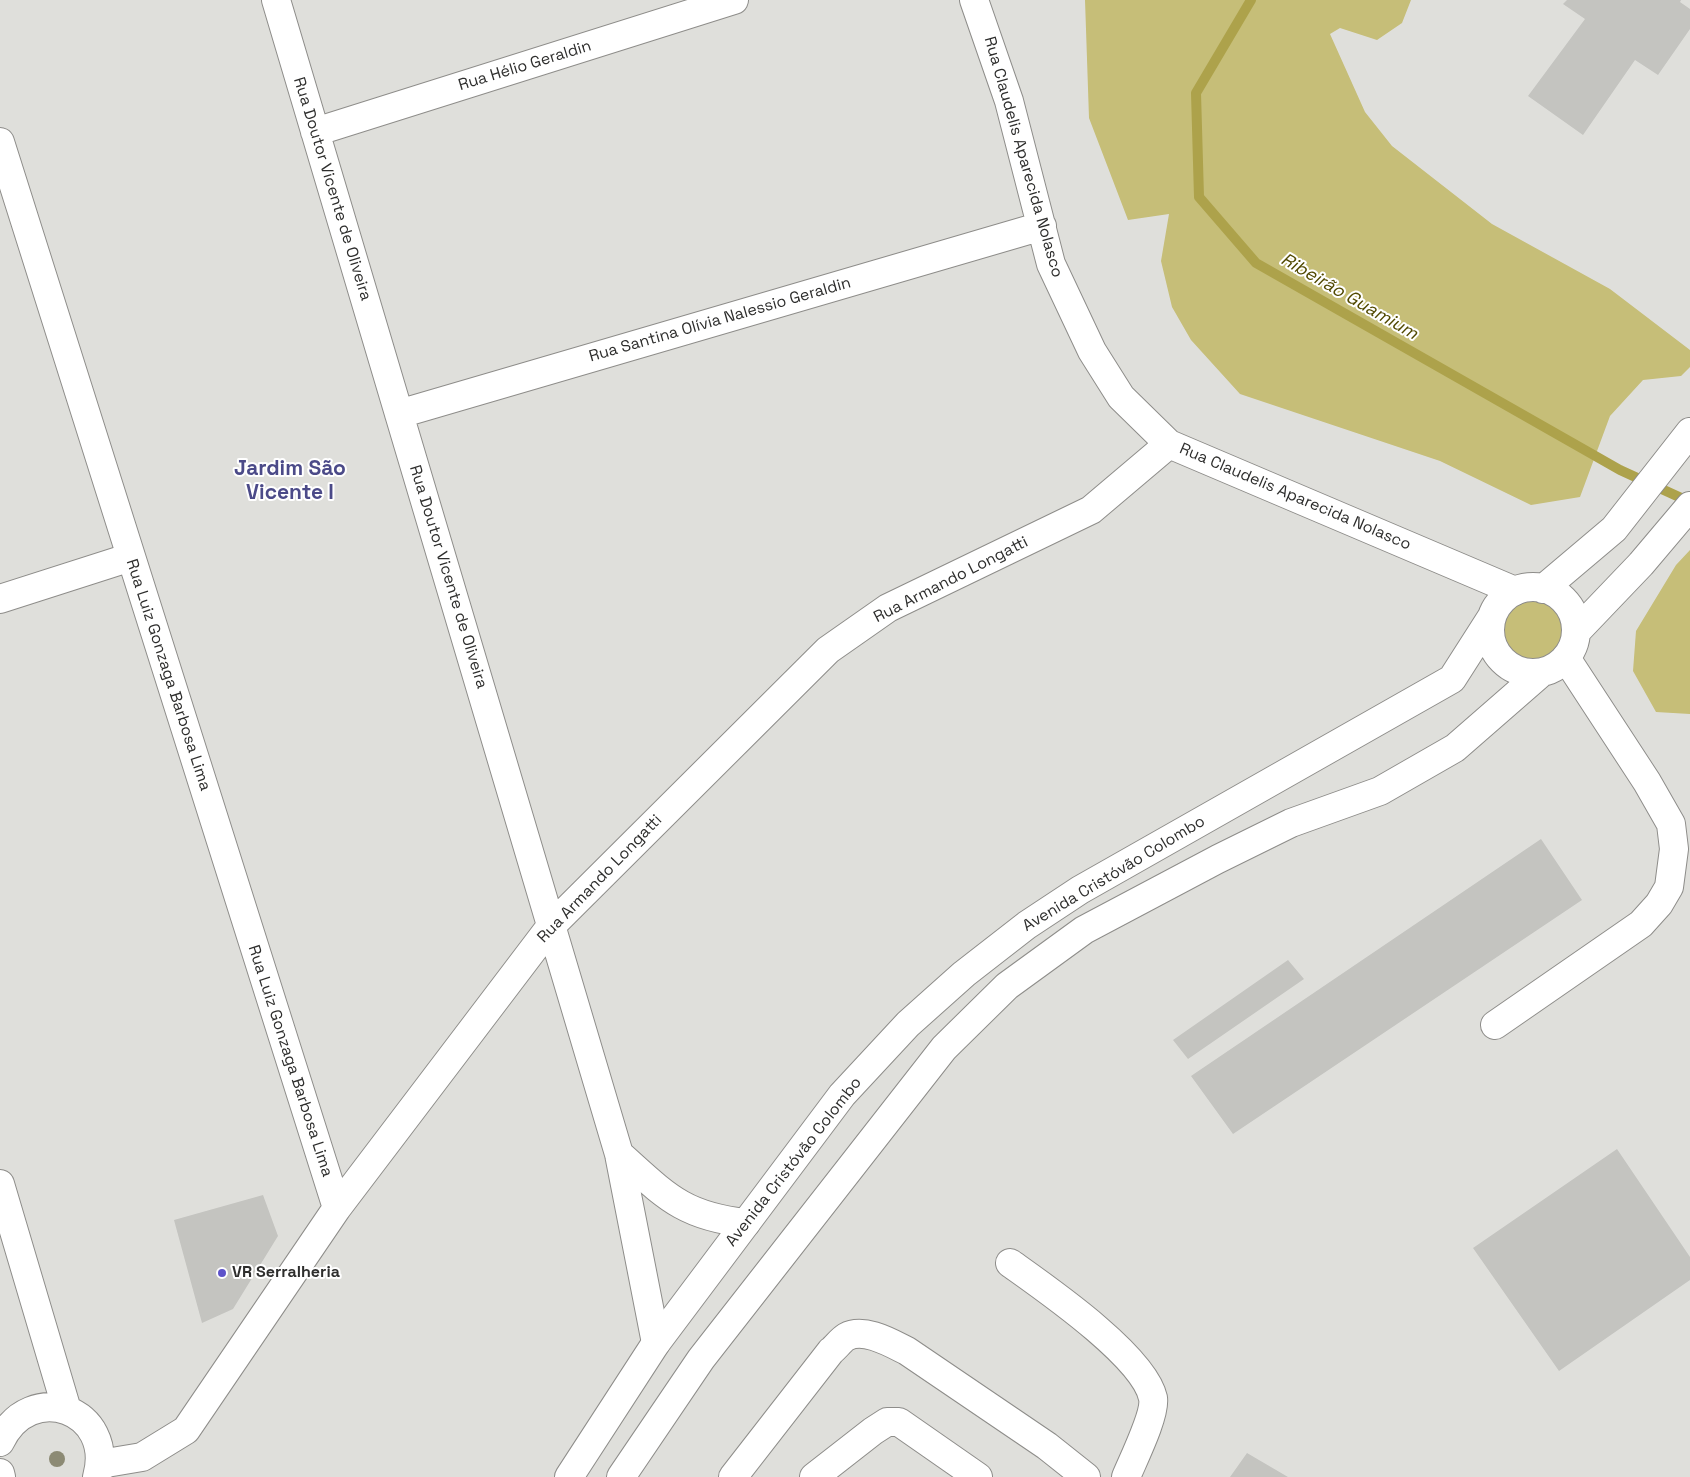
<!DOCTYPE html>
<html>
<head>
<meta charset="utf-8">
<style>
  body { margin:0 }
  canvas { display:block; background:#dfdfdb }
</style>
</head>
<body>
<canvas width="1690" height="1477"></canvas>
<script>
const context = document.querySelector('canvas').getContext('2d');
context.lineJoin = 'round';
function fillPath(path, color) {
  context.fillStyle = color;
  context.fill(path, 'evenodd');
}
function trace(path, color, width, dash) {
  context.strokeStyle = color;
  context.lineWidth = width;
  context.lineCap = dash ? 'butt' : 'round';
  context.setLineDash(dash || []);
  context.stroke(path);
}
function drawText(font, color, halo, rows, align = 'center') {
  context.font = font + ' "Space Grotesk",sans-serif';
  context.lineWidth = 4;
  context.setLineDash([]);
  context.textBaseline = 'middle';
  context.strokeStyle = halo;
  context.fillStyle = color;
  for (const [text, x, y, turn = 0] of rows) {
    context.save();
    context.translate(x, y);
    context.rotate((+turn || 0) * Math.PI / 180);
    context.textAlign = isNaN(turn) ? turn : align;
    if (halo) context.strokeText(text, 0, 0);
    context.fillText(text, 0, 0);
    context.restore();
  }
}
fillPath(new Path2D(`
  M1085,0H1411L1402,23L1377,40L1340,28L1330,34L1365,112L1392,146L1492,224L1610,289L1690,350V367L1681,376L1643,380L1610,416L1580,497L1531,505L1440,461L1240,394L1191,340L1172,307L1161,261L1169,214L1128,220L1089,118Z
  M1690,550V714L1656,712L1633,671L1636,631L1676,565Z
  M1503 630a30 30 0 1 1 60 0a30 30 0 1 1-60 0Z`), '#c6be78');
trace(new Path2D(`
  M1251,0L1196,93L1199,197L1256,263L1620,470L1690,502`), '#ada24b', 10);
fillPath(new Path2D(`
  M1567,0H1681L1680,2L1690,9V29L1658,75L1635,60L1583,135L1528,96L1585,19L1563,4Z
  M1541,839L1582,900L1233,1134L1191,1076Z
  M1288,960L1304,979L1188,1059L1173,1040Z
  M1617,1149L1690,1257V1280L1559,1371L1473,1248Z
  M263,1195L278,1236L233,1309L202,1323L174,1220Z
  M1247,1453L1288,1477H1230Z`), '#c4c4c0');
const minor = new Path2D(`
  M276,0L619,1154L656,1343
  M974,0L1009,101L1051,264L1092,351L1121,397L1169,444L1515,591
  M315,132L734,0
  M0,142L337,1208
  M399,414L1042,226
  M0,599L131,557
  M1495,1025L1641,924L1659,904L1669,887L1674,849L1671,824L1647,782L1566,658
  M619,1154C665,1195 682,1216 746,1223
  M0,1184L67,1410
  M1010,1263C1045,1288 1144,1356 1153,1398C1156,1414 1133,1460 1126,1477
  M0,1442C30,1378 116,1410 97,1477
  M100,1464L142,1457L186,1430L337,1208L551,926L828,650L888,608L1091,510L1169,444
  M0,1473L1,1477
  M733,1477L831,1351C836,1347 841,1340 846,1337C864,1327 891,1343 907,1351L1047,1446L1086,1477
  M814,1477L873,1431L887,1422H899L978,1477`);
const major = new Path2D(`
  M1490 630a43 43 0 1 1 86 0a43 43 0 1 1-86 0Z
  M1543,589L1614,529L1690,432
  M1576,632L1641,564L1690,506
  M569,1477L656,1343L842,1095L908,1024L964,974L1027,925L1080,890L1452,679L1491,618
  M621,1477L701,1359L944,1048L1007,986L1084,930L1218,859L1291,823L1380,791L1455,748L1541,673`);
trace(minor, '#8e8d8a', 30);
trace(major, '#8e8d8a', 30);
trace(minor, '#fff', 28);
trace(major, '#fff', 28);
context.fillStyle = '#8c8a74';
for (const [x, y] of [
  [57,1459]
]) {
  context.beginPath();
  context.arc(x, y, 8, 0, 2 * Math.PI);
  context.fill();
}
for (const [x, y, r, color] of [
  [222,1273,5,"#5d52ca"]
]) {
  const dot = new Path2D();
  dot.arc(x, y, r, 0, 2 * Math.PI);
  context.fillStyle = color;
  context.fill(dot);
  trace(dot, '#fff', 2);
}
drawText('16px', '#2e2e2d', '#fff', [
  ["Rua Hélio Geraldin",525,66,-17],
  ["Rua Claudelis Aparecida Nolasco",1023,157,74],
  ["Rua Doutor Vicente de Oliveira",332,189,73],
  ["Rua Santina Olívia Nalessio Geraldin",720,320,-16],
  ["Rua Claudelis Aparecida Nolasco",1295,497,23],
  ["Rua Doutor Vicente de Oliveira",448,577,73],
  ["Rua Armando Longatti",951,580,-27],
  ["Rua Luiz Gonzaga Barbosa Lima",168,675,72],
  ["Avenida Cristóvão Colombo",1114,874,-31],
  ["Rua Armando Longatti",600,879,-46],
  ["Rua Luiz Gonzaga Barbosa Lima",290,1061,72],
  ["Avenida Cristóvão Colombo",794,1162,-52]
]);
drawText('bold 16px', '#2e2e2d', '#fff', [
  ["VR Serralheria",232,1273]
], 'left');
drawText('italic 18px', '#514900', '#fff', [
  ["Ribeirão Guamium",1349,297,30]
]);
drawText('bold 21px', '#4b4a88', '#fff', [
  ["Jardim São",290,469],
  ["Vicente I",290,493]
]);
</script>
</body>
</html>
